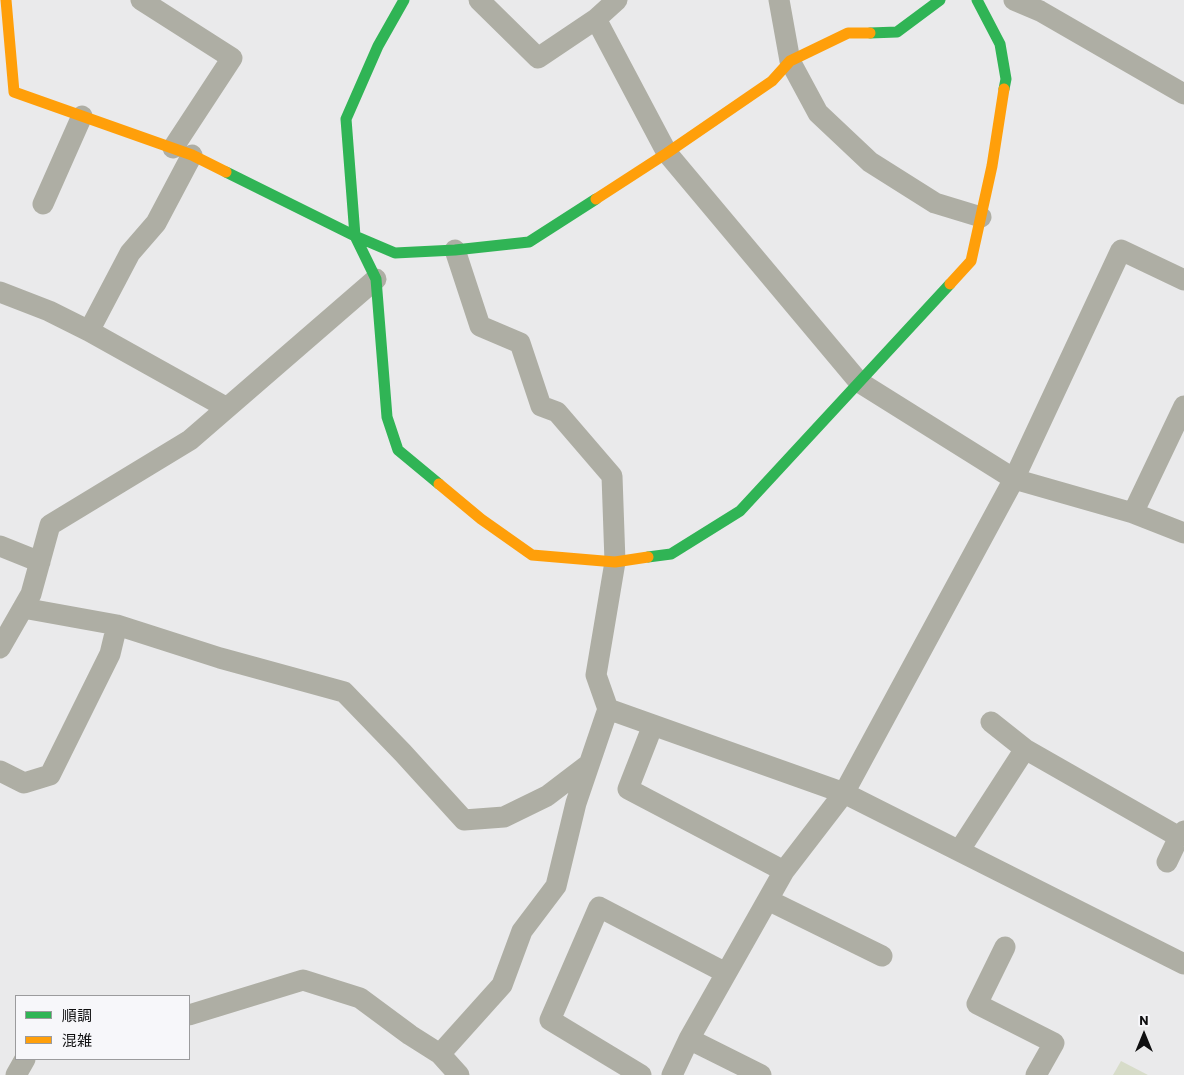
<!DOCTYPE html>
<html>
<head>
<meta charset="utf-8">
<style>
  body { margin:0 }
  #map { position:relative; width:1184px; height:1075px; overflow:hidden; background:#eaeaeb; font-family:Barlow,"Noto Sans JP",sans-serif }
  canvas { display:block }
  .legend { position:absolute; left:15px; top:995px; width:175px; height:65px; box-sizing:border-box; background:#f7f7fa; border:1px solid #9b9b9d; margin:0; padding:6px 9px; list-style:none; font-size:15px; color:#101011 }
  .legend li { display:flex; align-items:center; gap:10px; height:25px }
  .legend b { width:25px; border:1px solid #9b9b9d }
  .north { position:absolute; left:1119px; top:1010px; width:50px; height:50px; -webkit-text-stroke:4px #f7f7fa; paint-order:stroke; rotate:0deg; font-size:14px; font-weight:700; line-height:20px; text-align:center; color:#101011 }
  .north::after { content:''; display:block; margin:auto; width:18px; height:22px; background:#101011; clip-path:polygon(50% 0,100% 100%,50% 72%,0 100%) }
</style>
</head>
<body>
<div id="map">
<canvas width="1184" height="1075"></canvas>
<ul class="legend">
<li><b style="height:6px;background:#30b455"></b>順調</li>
<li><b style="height:6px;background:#ff9f0a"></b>混雑</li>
</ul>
<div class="north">N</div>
</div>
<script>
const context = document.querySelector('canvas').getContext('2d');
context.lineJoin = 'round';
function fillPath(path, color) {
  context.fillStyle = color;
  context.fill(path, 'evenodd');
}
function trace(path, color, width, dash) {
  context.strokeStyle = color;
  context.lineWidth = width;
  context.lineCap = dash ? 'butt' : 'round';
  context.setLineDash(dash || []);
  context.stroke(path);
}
fillPath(new Path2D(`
  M1121,1061L1148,1075H1113Z`), '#d7dcc9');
trace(new Path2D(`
  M141,0L232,58L173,148
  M479,0L538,58L596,19L667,153L859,382L1014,479L1133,513L1184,533
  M779,0L790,61L818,113L870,162L935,203L981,217
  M1014,0L1040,11L1184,94
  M596,19L617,0
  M43,204L82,116
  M455,250L480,326L520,343L541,406L557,412L612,476L615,562L596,675L608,709L576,803L556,886L522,931L502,985L440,1054L459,1075
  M0,292L49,311L89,331L227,408
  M89,331L130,253L156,223L192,155
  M1133,513L1184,406
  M0,546L40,562
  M23,608L117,625L220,658L344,692L403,753L464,820L504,817L547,796L589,764
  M0,648L31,594L50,525L190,440L376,279
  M608,709L844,793L1184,964
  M991,722L1025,749
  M653,725L628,789L784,871
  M0,771L24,783L50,775L110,654L117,625
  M959,851L1025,749L1179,837
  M1167,862L1179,837L1184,831
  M768,900L882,956
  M1005,947L977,1004L1054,1043L1036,1075
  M189,1015L303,980L360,998L410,1035L440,1054
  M689,1039L761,1075
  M16,1075L25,1059
  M641,1075L550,1020L599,907L726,973
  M672,1075L689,1039L784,871L844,793L1014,479L1121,250L1184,280`), '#aeaea4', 21);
trace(new Path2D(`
  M404,0L378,46L346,119L355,236L376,279L387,417L398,450L439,484
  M977,0L1000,44L1006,79L1004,89
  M870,33L897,32L940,0
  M226,172L355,236L395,253L455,250L529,242L596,199
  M648,557L671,554L740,511L950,284`), '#30b455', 11);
trace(new Path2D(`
  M6,0L14,92L192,155L226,172
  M596,199L667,153L772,81L790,61L848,33H870
  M950,284L971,261L992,166L1004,89
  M439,484L481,519L532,555L615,562L648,557`), '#ff9f0a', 11);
</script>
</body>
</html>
